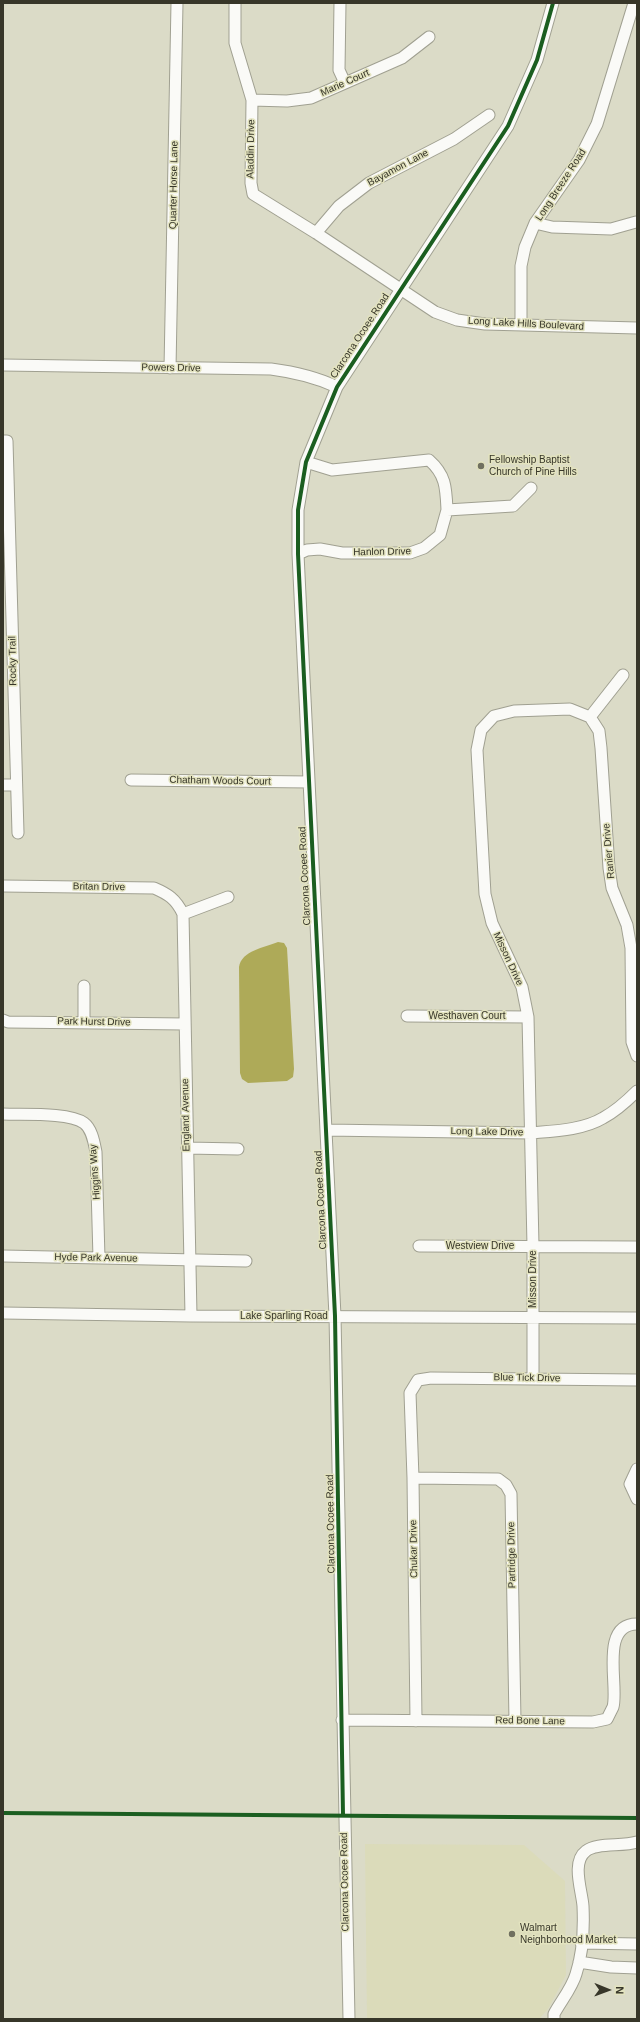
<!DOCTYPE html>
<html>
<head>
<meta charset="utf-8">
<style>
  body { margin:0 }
  #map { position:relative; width:640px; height:2022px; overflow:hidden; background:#dbdbc7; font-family:Arial,sans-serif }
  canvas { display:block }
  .frame { position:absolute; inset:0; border:4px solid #373629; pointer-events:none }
  .north { position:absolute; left:588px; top:1970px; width:40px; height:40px; -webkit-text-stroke:3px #e3e3bf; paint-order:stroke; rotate:91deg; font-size:11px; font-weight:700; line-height:16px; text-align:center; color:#373629 }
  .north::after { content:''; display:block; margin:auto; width:14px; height:18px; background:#373629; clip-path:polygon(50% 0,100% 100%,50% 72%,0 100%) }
</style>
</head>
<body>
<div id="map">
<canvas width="640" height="2022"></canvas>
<div class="frame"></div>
<div class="north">N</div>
</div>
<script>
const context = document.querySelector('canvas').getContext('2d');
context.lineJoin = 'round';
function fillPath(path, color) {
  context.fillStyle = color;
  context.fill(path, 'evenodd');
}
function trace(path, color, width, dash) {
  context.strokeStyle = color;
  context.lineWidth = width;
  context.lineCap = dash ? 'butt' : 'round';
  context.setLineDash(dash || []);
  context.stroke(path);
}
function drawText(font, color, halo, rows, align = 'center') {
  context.font = font + ' Arial,sans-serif';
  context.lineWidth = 3;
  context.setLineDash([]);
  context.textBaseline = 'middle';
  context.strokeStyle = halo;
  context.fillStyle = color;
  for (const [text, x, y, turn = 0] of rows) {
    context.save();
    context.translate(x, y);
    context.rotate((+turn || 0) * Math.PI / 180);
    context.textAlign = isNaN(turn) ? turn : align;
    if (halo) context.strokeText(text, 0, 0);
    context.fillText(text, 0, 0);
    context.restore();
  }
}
fillPath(new Path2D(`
  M365,1844L524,1845L565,1881L566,1975L548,2009L539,2019H367Z`), '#dbdbba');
fillPath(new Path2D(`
  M278,942L284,943L287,948L294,1069L293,1077L287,1081L248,1083L242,1079L240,1073L239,967C242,950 264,948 278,942Z`), '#aeaa58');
const minor = new Path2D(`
  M235,3V43L252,100L251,183L253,194L316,233L435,312L457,320L485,324L637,328
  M340,3L339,70L345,83
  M252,100L287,101L311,98L402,58L429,37
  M535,223L552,227L611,229L636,222
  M316,233L339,206L369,183L454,139L489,115
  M521,325V266L525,247L535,223L579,160L597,124L634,3
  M3,365L271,369C294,372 316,377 337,387
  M170,368L177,3
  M3,441H7L18,833
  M306,462L332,470L429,460C446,475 446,488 447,510
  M298,554L307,550L320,549L342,553H410L424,548L440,535L447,510L513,506L531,488
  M590,717L599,731L601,748L609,868L612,888L627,925L631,948L632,1042L637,1056
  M590,717L623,675
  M131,780L309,782
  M3,785H16
  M3,886L154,888C168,894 176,899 183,914L191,1316
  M183,914L228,897
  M84,986V1022
  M407,1016L528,1017
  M3,1020L8,1022L185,1024
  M3,1114C22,1115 69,1112 84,1123C92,1129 94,1142 96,1152L99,1258
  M326,1130L531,1133C554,1131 583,1130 603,1118C616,1111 627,1101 637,1091
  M187,1148L238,1149
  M419,1246L637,1247
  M3,1256L246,1261
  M3,1313L191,1316L637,1318
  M533,1378V1246L528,1017L522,987L492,923L485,894L477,750L481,730L494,716L514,711L570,709L590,717
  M637,1469L630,1484L637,1499
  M413,1478L498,1479L506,1485L511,1494L515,1721
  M342,1720L593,1722L607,1719C609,1715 611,1711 613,1707C619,1686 599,1624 637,1624
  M416,1721L413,1478L410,1393L418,1380L431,1378L637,1380
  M581,1943L637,1944
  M579,1962L611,1967L637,1968
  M349,2019L335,1316L298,554V510L306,462L337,387L508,126L537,60L553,3
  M554,2019V2014C561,2001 572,1988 576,1974C583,1953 584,1928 583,1906C582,1891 571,1862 586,1851C597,1842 622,1847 637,1842`);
trace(minor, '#a0a091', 13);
trace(minor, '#fafaf7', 11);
trace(new Path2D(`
  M3,1813L637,1818
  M343,1815L335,1316L298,554V510L306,462L337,387L508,126L537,60L553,3`), '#1b5e20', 4);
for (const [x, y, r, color] of [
  [481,466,4,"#707060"],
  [512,1934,4,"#707060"]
]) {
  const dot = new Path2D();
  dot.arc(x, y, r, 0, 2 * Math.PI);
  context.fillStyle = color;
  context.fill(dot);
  trace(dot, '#e3e3bf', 1.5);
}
drawText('10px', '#373629', '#e3e3bf', [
  ["Marie Court",345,83,-24],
  ["Aladdin Drive",251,149,-89],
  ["Bayamon Lane",398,168,-28],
  ["Quarter Horse Lane",174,185,-89],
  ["Long Breeze Road",561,185,-57],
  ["Long Lake Hills Boulevard",526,324,3],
  ["Clarcona Ocoee Road",360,336,-57],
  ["Powers Drive",171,368,1],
  ["Hanlon Drive",382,552,-1],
  ["Rocky Trail",13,661,-91],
  ["Chatham Woods Court",220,781,1],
  ["Ranier Drive",609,851,-95],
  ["Clarcona Ocoee Road",305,876,-93],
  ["Britan Drive",99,887,1],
  ["Misson Drive",508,959,65],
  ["Westhaven Court",467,1016],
  ["Park Hurst Drive",94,1022,1],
  ["England Avenue",186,1115,-91],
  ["Long Lake Drive",487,1132,1],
  ["Higgins Way",95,1172,-94],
  ["Clarcona Ocoee Road",321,1200,-93],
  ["Westview Drive",480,1246],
  ["Hyde Park Avenue",96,1258,1],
  ["Misson Drive",533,1279,-90],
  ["Lake Sparling Road",284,1316],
  ["Blue Tick Drive",527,1378,1],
  ["Clarcona Ocoee Road",331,1524,-91],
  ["Chukar Drive",414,1549,-91],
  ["Partridge Drive",512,1555,-91],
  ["Red Bone Lane",530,1721,1],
  ["Clarcona Ocoee Road",345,1882,-91]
]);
drawText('10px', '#373629', '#e3e3bf', [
  ["Fellowship Baptist",489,460],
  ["Church of Pine Hills",489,472],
  ["Walmart",520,1928],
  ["Neighborhood Market",520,1940]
], 'left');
</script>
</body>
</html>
